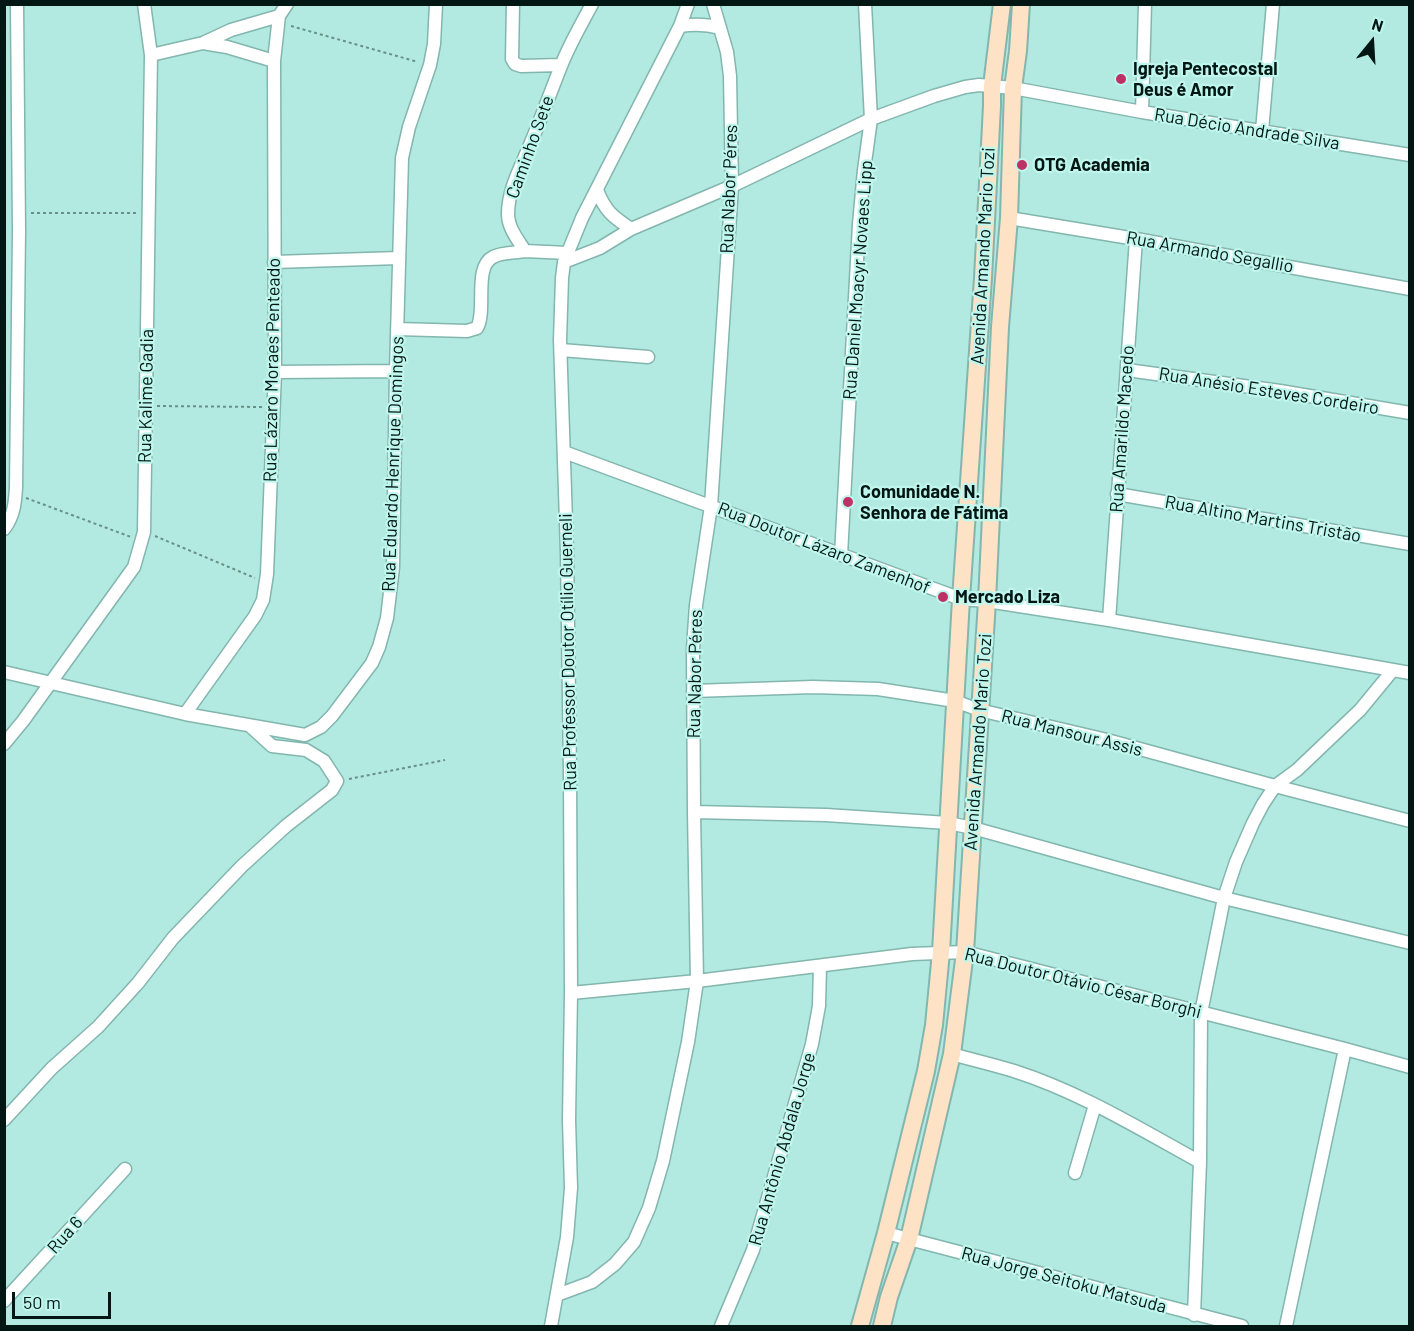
<!DOCTYPE html>
<html>
<head>
<meta charset="utf-8">
<style>
  body { margin:0 }
  #map { position:relative; width:1414px; height:1331px; overflow:hidden; background:#b2e9e0; font-family:Barlow,sans-serif }
  canvas { display:block }
  .frame { position:absolute; inset:0; border:6px solid #021613; pointer-events:none }
  .north { position:absolute; left:1342px; top:12px; width:60px; height:60px; -webkit-text-stroke:4px #bff6ed; paint-order:stroke; rotate:18deg; font-size:16px; font-weight:700; line-height:24px; text-align:center; color:#021613 }
  .north::after { content:''; display:block; margin:auto; width:21px; height:27px; background:#021613; clip-path:polygon(50% 0,100% 100%,50% 72%,0 100%) }
  .scale { position:absolute; left:12px; top:1292px; width:99px; height:27px; box-sizing:border-box; border:3px solid #021613; border-top:0; padding-left:8px; font-size:18px; line-height:21px; white-space:nowrap; color:#021613; -webkit-text-stroke:4px #bff6ed; paint-order:stroke }
</style>
</head>
<body>
<div id="map">
<canvas width="1414" height="1331"></canvas>
<div class="frame"></div>
<div class="north">N</div>
<div class="scale">50 m</div>
</div>
<script>
const context = document.querySelector('canvas').getContext('2d');
context.lineJoin = 'round';
function trace(path, color, width, dash) {
  context.strokeStyle = color;
  context.lineWidth = width;
  context.lineCap = dash ? 'butt' : 'round';
  context.setLineDash(dash || []);
  context.stroke(path);
}
function drawText(font, color, halo, rows, align = 'center') {
  context.font = font + ' Barlow,sans-serif';
  context.lineWidth = 4.5;
  context.setLineDash([]);
  context.textBaseline = 'middle';
  context.strokeStyle = halo;
  context.fillStyle = color;
  for (const [text, x, y, turn = 0] of rows) {
    context.save();
    context.translate(x, y);
    context.rotate((+turn || 0) * Math.PI / 180);
    context.textAlign = isNaN(turn) ? turn : align;
    if (halo) context.strokeText(text, 0, 0);
    context.fillText(text, 0, 0);
    context.restore();
  }
}
const street = new Path2D(`
  M513,4L512,59L515,64L521,66L561,65
  M680,26C694,24 706,24 720,28
  M203,43L227,47L274,61
  M151,55L203,43L231,30L279,16
  M1142,112L1145,4
  M1262,131L1273,4
  M597,190C605,211 613,217 631,229
  M1009,218L1136,239L1410,289
  M568,253L525,251C518,240 508,228 508,214C508,188 523,163 532,140C542,116 551,91 561,66C569,45 581,25 592,4
  M274,262L399,258
  M564,262L600,248L631,229L732,186L871,119L934,96L965,87L979,85L1013,88L1142,112L1410,155
  M397,329L467,331L477,328C487,311 473,267 493,257C502,252 516,253 525,251
  M561,350L648,357
  M1127,370L1280,391L1410,413
  M275,372L396,371
  M564,452L961,599L987,601L1109,620L1410,673
  M1117,494L1410,544
  M4,529C14,516 15,503 16,488L19,231L17,4
  M841,555L859,224L864,170L871,119L865,4
  M1109,620L1136,239
  M4,672L185,714L305,735L321,727L332,716L372,663L379,647L387,618L393,567L396,371L402,158L409,127L430,65L434,44L436,4
  M693,691L813,687L878,689L955,701L979,710L1107,740L1275,786L1410,821
  M185,714L255,616L263,600L267,574L275,372L274,61L279,16L287,4
  M4,744L23,721L134,567L144,532L151,55L144,4
  M694,812L826,815L948,823L973,828L1224,898L1410,943
  M571,993L697,981L912,954L965,952L1345,1049L1410,1067
  M952,1054C973,1060 994,1065 1014,1071C1080,1092 1140,1129 1200,1162
  M4,1120L52,1068L98,1027L138,983L173,938L242,866L286,826L332,790L337,781L324,761L306,750L272,746L249,725
  M1075,1173L1095,1105
  M886,1233L1242,1326
  M557,1295L592,1282L615,1264L634,1242L649,1208L663,1161L688,1042L697,981L694,812L693,649L696,605L711,506L732,186L730,76L727,52L713,4
  M4,1301L125,1169
  M1194,1315L1200,1162L1201,1013L1224,898L1236,862L1253,823L1263,804L1275,786L1297,770L1360,710L1393,670
  M551,1326L567,1237L571,1188L569,1120L571,993L570,773L567,552L560,340L562,278L564,262L582,218L680,26L688,4
  M721,1326L753,1250L812,1044L819,1006L820,966
  M1286,1326L1345,1049`);
const secondary = new Path2D(`
  M860,1326L886,1233L926,1071L934,1025L941,952L961,599L983,278L992,106V86L1002,4
  M882,1326L889,1297L909,1239L952,1054L965,952L987,601L1000,327L1009,218L1013,88L1018,51L1021,4`);
trace(street, '#82b6ae', 15);
trace(secondary, '#82b6ae', 20);
trace(new Path2D(`
  M291,26L418,62
  M31,213H137
  M157,406L262,407
  M26,498L131,537
  M155,536L255,578
  M349,779L445,760`), '#689089', 2, [3, 3]);
trace(street, '#fff', 12);
trace(secondary, '#fde2c6', 16);
for (const [x, y, r, color] of [
  [1121,79,6,"#bd3164"],
  [1022,165,6,"#bd3164"],
  [848,502,6,"#bd3164"],
  [943,597,6,"#bd3164"]
]) {
  const dot = new Path2D();
  dot.arc(x, y, r, 0, 2 * Math.PI);
  context.fillStyle = color;
  context.fill(dot);
  trace(dot, '#bff6ed', 2);
}
drawText('bold 18px', '#021613', '#bff6ed', [
  ["Igreja Pentecostal",1133,69],
  ["Deus é Amor",1133,90],
  ["OTG Academia",1034,165],
  ["Comunidade N.",860,492],
  ["Senhora de Fátima",860,513],
  ["Mercado Liza",955,597]
], 'left');
drawText('18px', '#021613', '#bff6ed', [
  ["Rua Décio Andrade Silva",1247,129,9],
  ["Caminho Sete",530,147,-70],
  ["Rua Nabor Péres",729,189,-88],
  ["Rua Armando Segallio",1210,252,10],
  ["Avenida Armando Mario Tozi",983,256,-87],
  ["Rua Daniel Moacyr Novaes Lipp",858,280,-86],
  ["Rua Lázaro Moraes Penteado",272,370,-89],
  ["Rua Anésio Esteves Cordeiro",1269,391,9],
  ["Rua Kalime Gadia",146,396,-89],
  ["Rua Amarildo Macedo",1122,429,-86],
  ["Rua Eduardo Henrique Domingos",393,464,-88],
  ["Rua Altino Martins Tristão",1263,519,10],
  ["Rua Doutor Lázaro Zamenhof",824,548,21],
  ["Rua Professor Doutor Otílio Guerneli",568,652,-91],
  ["Rua Nabor Péres",695,674,-89],
  ["Rua Mansour Assis",1072,733,14],
  ["Avenida Armando Mario Tozi",978,742,-86],
  ["Rua Doutor Otávio César Borghi",1083,983,14],
  ["Rua Antônio Abdala Jorge",782,1149,-74],
  ["Rua 6",65,1235,-48],
  ["Rua Jorge Seitoku Matsuda",1064,1280,15]
]);
</script>
</body>
</html>
